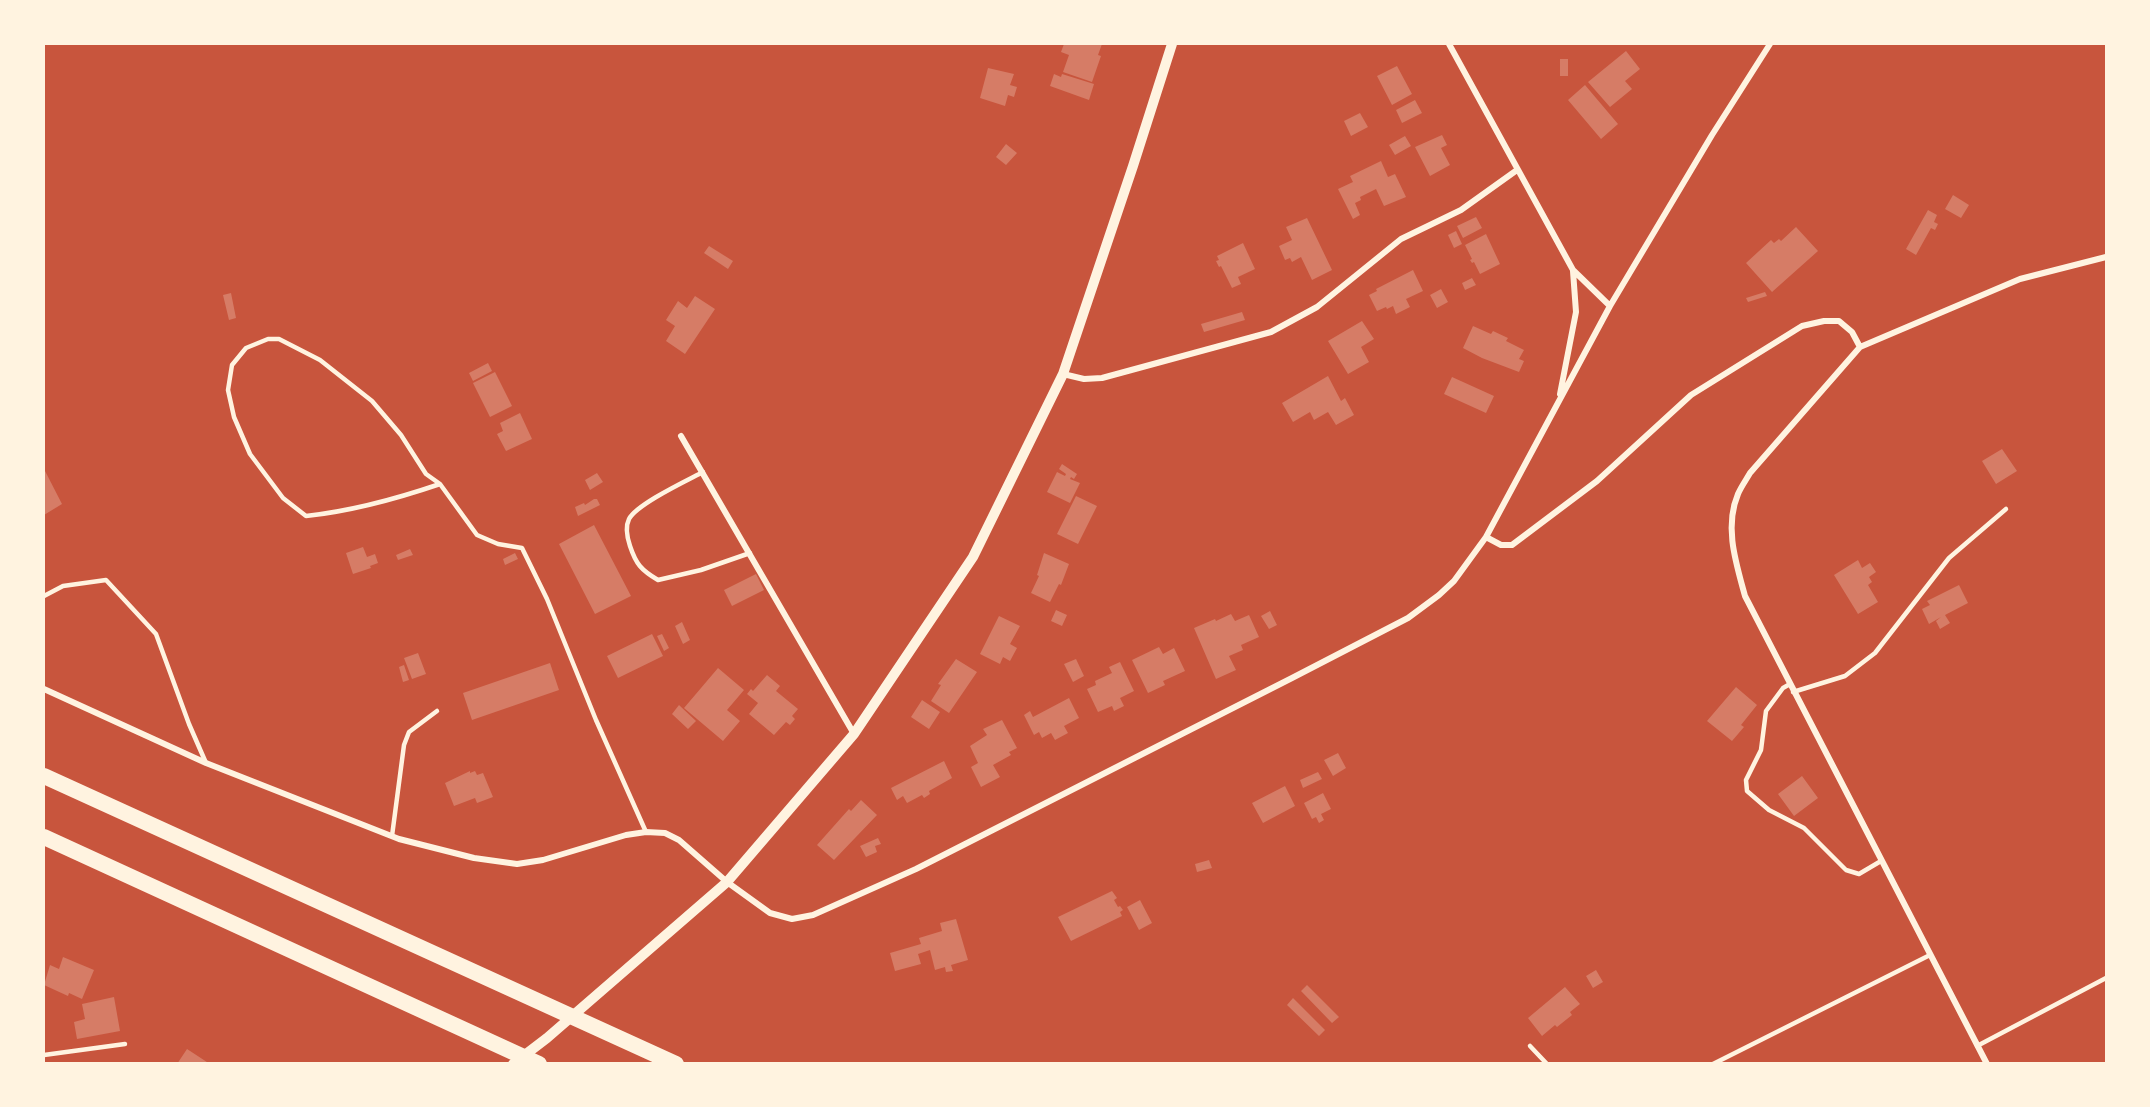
<!DOCTYPE html>
<html>
<head>
<meta charset="utf-8">
<style>
  body { margin:0 }
  #map { position:relative; width:2150px; height:1107px; overflow:hidden; background:#c8553d; font-family:"Roboto Serif",serif }
  canvas { display:block }
  .frame { position:absolute; inset:0; border:45px solid #fff3e0; pointer-events:none }
</style>
</head>
<body>
<div id="map">
<canvas width="2150" height="1107"></canvas>
<div class="frame"></div>
</div>
<script>
const context = document.querySelector('canvas').getContext('2d');
context.lineJoin = 'round';
function fillPath(path, color) {
  context.fillStyle = color;
  context.fill(path, 'evenodd');
}
function trace(path, color, width, dash) {
  context.strokeStyle = color;
  context.lineWidth = width;
  context.lineCap = dash ? 'butt' : 'round';
  context.setLineDash(dash || []);
  context.stroke(path);
}
fillPath(new Path2D(`
  M1064,44H1102L1098,55L1101,56L1092,82L1063,72L1069,55L1061,52Z
  M1626,51L1640,69L1625,81L1632,89L1610,107L1588,82Z
  M1560,59H1568V76H1560Z
  M1397,66L1412,94L1392,105L1377,76Z
  M988,68L1014,74L1010,85L1017,87L1014,97L1008,95L1005,106L980,98Z
  M1054,74L1061,77L1062,74L1094,84L1089,100L1050,86Z
  M1585,85L1618,124L1601,139L1568,100Z
  M1415,100L1422,113L1402,123L1396,110Z
  M1360,113L1368,127L1351,136L1344,121Z
  M1442,135L1447,145L1441,148L1450,165L1430,176L1415,147Z
  M1405,136L1411,146L1395,155L1389,145Z
  M1006,144L1017,153L1006,165L996,157Z
  M1381,161L1388,177L1395,174L1406,197L1384,206L1376,189L1360,197L1361,200L1355,203L1360,215L1353,219L1338,189L1353,182L1350,176Z
  M1953,195L1969,205L1961,218L1945,209Z
  M1928,210L1937,215L1934,222L1938,224L1935,230L1931,228L1916,255L1906,249Z
  M1476,217L1482,228L1463,238L1457,226Z
  M1307,218L1332,270L1312,280L1301,257L1292,262L1290,258L1285,260L1279,246L1292,240L1286,227Z
  M1796,227L1818,251L1772,292L1746,263L1771,240L1774,243L1779,239L1781,241Z
  M1456,231L1462,244L1454,248L1448,235Z
  M1486,234L1500,264L1480,274L1474,262L1472,263L1470,260L1472,259L1465,245Z
  M1243,243L1255,269L1238,277L1241,284L1232,288L1221,266L1219,267L1216,261L1219,260L1217,256Z
  M709,246L733,261L728,269L704,253Z
  M1413,270L1423,291L1406,299L1410,307L1396,314L1393,306L1387,309L1386,307L1377,311L1369,295L1377,291L1376,289Z
  M1472,278L1476,285L1465,290L1462,283Z
  M1441,289L1448,302L1437,308L1430,295Z
  M1765,292L1767,296L1748,302L1746,298Z
  M231,293L236,318L229,320L223,295Z
  M695,296L715,309L685,354L666,341L675,326L666,320L678,301L687,308Z
  M1242,312L1245,320L1204,332L1201,324Z
  M1362,321L1374,339L1361,347L1369,362L1348,374L1328,341Z
  M1473,326L1491,334L1493,331L1508,338L1506,341L1524,350L1519,359L1524,361L1519,372L1482,358L1463,348Z
  M488,363L492,371L473,381L469,373Z
  M495,372L512,406L490,417L473,383Z
  M1328,376L1341,401L1345,398L1354,415L1336,425L1328,412L1314,420L1310,412L1293,422L1282,403Z
  M1452,377L1494,396L1486,413L1444,394Z
  M520,413L532,439L506,451L497,434L503,431L500,423Z
  M2002,449L2017,471L1996,484L1982,461Z
  M1062,464L1077,474L1074,479L1071,477L1070,479L1080,483L1070,503L1047,492L1057,472L1065,476L1066,474L1059,469Z
  M44,469L62,504L44,515Z
  M597,473L603,482L590,490L585,480Z
  M1076,496L1097,506L1078,544L1057,534Z
  M594,499H597L600,505L578,516L575,507L584,503L585,505Z
  M594,525L631,596L595,614L559,544Z
  M363,547L367,557L375,554L378,563L370,566L371,568L353,574L346,553Z
  M410,549L413,555L398,560L396,555Z
  M515,553L518,559L505,565L503,559Z
  M1044,553L1069,564L1061,585L1059,584L1050,602L1031,593L1039,576L1037,575Z
  M1858,560L1862,568L1870,563L1876,572L1869,577L1872,582L1868,585L1878,602L1858,614L1834,575Z
  M756,574L764,590L732,606L724,590Z
  M1959,585L1968,603L1945,615L1950,623L1940,629L1936,621L1941,617L1929,624L1922,609L1930,605L1927,601Z
  M1056,610L1067,615L1062,626L1051,621Z
  M1270,611L1277,625L1269,629L1261,616Z
  M1231,614L1235,621L1249,615L1259,637L1241,645L1243,650L1229,656L1236,670L1216,679L1194,628L1215,619L1216,621Z
  M999,616L1020,626L1010,644L1017,648L1010,661L1003,657L1000,664L980,654Z
  M682,622L690,640L683,644L675,626Z
  M652,634L663,656L618,678L607,656Z
  M662,634L669,648L664,651L657,636Z
  M1159,647L1163,654L1174,648L1185,671L1163,681L1165,685L1148,693L1132,660Z
  M418,653L426,674L412,679L404,658Z
  M956,659L977,672L949,713L931,701L941,685L938,684Z
  M1076,659L1084,676L1073,682L1064,664Z
  M1120,662L1134,691L1120,698L1124,706L1114,711L1112,706L1098,712L1087,689L1096,685L1095,681L1112,673L1109,667Z
  M550,663L559,690L472,720L463,693Z
  M404,665L409,680L403,682L399,667Z
  M718,668L744,690L727,710L740,721L723,741L684,708Z
  M767,675L780,686L776,691L798,709L792,716L795,719L790,725L786,722L774,735L749,714L758,703L747,694L751,689L753,691Z
  M1736,687L1757,705L1741,725L1744,727L1732,741L1707,721Z
  M1069,698L1079,718L1064,726L1068,733L1055,740L1051,733L1042,738L1039,732L1034,735L1024,715L1030,711L1033,717Z
  M922,700L940,712L929,729L911,717Z
  M679,705L696,721L688,729L672,714Z
  M1002,720L1017,748L1009,752L1011,755L993,765L1000,777L981,787L971,767L978,763L970,746L987,735L983,729Z
  M1338,753L1346,768L1333,776L1324,760Z
  M944,761L952,778L929,791L930,794L924,798L922,795L907,803L903,796L897,800L891,788Z
  M470,771V773L475,771L477,775L483,773L493,797L477,803L475,798L454,806L445,783Z
  M1318,772L1322,779L1303,788L1300,780Z
  M1802,776L1818,798L1794,816L1778,794Z
  M1285,786L1295,806L1263,823L1252,803Z
  M1323,793L1331,809L1321,814L1324,820L1319,823L1316,817L1312,819L1304,803Z
  M861,800L877,815L834,860L817,845L849,809L851,811Z
  M878,838L881,844L875,846L877,852L866,857L860,846Z
  M1209,860L1212,868L1197,872L1195,864Z
  M1112,891L1117,898L1114,900L1118,907L1120,906L1123,910L1120,912L1122,916L1071,941L1058,917Z
  M1140,900L1152,923L1139,930L1127,907Z
  M956,919L968,960L951,965L953,971L946,972L945,967L935,970L930,950L918,954L921,964L895,971L890,953L921,944L919,938L942,931L940,923Z
  M63,957L94,970L82,999L69,993L68,996L44,985L50,965L59,969Z
  M1596,970L1603,982L1593,988L1586,976Z
  M1307,985L1339,1017L1332,1023L1301,991Z
  M1565,987L1580,1004L1570,1012L1572,1015L1557,1027L1555,1025L1542,1036L1528,1018Z
  M114,997L120,1031L77,1039L74,1022L85,1019L82,1004Z
  M1293,998L1325,1030L1319,1036L1287,1005Z
  M187,1049L210,1064H177Z`), '#d67c66');
trace(new Path2D(`
  M703,472C686,481 637,504 629,519C625,527 627,537 630,546C636,564 641,570 658,580L701,570L750,553
  M440,484C396,499 353,511 306,516L283,498L250,454L234,417L228,390L232,365L246,348L268,339H279L320,360L372,401L401,435L426,474L440,484L477,535L498,544L522,548L547,599L596,720L646,832
  M44,596L63,586L106,580L156,634L189,724L206,763
  M1790,684L1783,688L1766,711L1761,750L1746,780L1747,791L1769,810L1804,828L1846,870L1859,874L1881,861
  M1793,692L1845,676L1875,653L1949,558L2006,509
  M392,836L404,745L409,732L437,711
  M1530,1046L1547,1064
  M1977,1046L2106,978
  M44,1055L125,1044
  M1713,1064L1930,955`), '#fff3e0', 4.5);
trace(new Path2D(`
  M1449,44L1573,270L1610,306
  M1063,374L1084,379L1102,378L1271,332L1317,307L1401,239L1461,210L1517,170
  M1560,394L1576,312L1573,271
  M681,436L854,734
  M1486,537L1501,545H1512L1597,481L1691,395L1802,326L1824,321H1839L1852,332L1860,347
  M44,689L206,763L399,839L474,858L517,864L543,860L626,835L646,832L665,833L679,840L727,882L770,913L792,919L813,915L916,869L1292,678L1408,618L1439,595L1454,581L1486,537L1610,306L1712,135L1770,44
  M1987,1064L1745,596C1736,563 1724,527 1738,494C1741,487 1746,480 1750,473L1860,347L2020,279L2106,257`), '#fff3e0', 6);
trace(new Path2D(`
  M513,1064L547,1038L727,882L854,734L973,557L1063,374L1133,166L1172,44`), '#fff3e0', 10);
trace(new Path2D(`
  M44,776L676,1064
  M44,837L539,1064`), '#fff3e0', 16);
</script>
</body>
</html>
